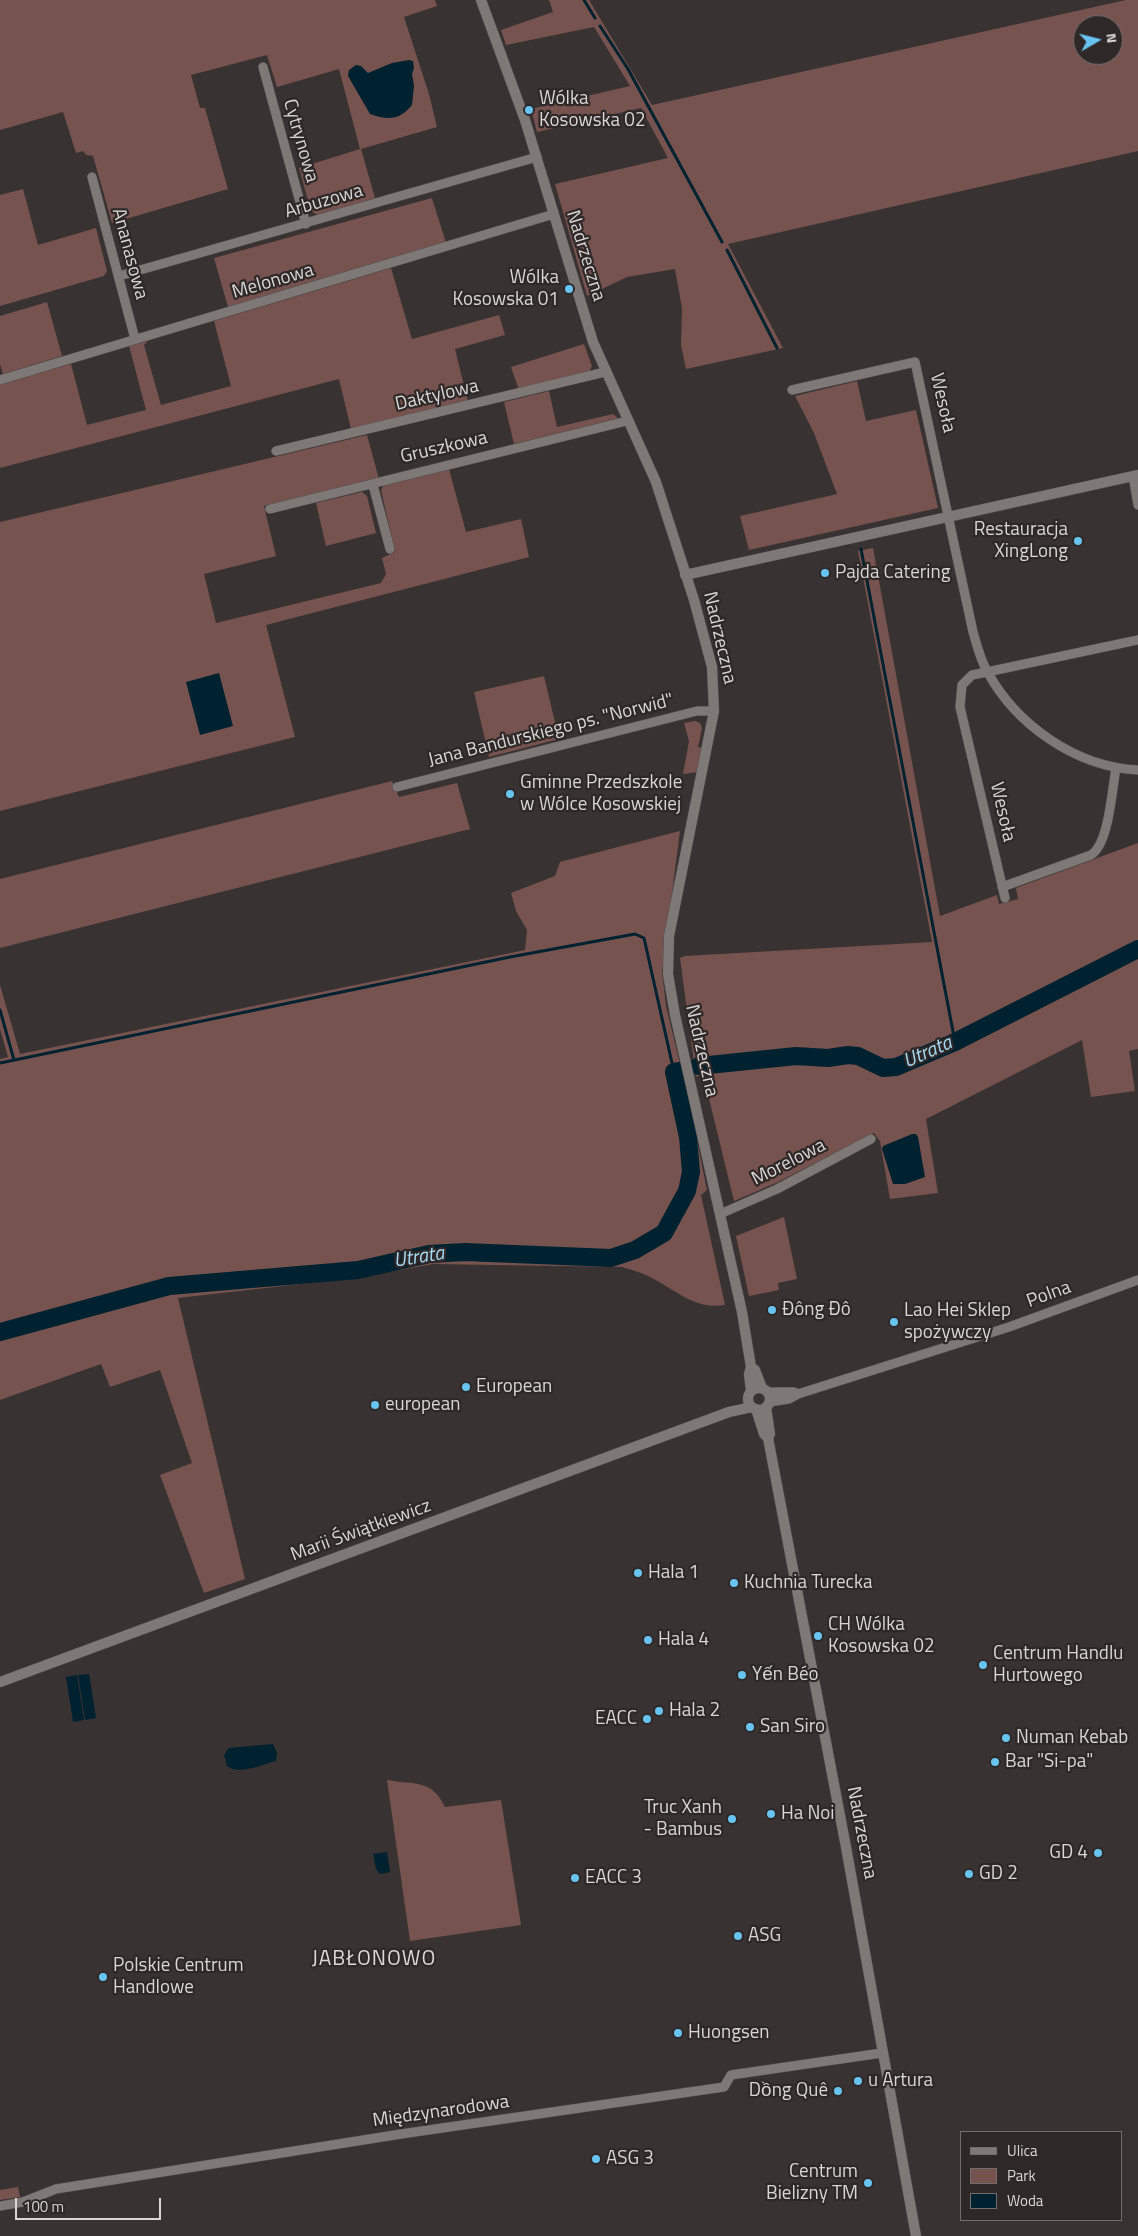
<!DOCTYPE html>
<html>
<head>
<meta charset="utf-8">
<style>
  body { margin:0 }
  #map { position:relative; width:1138px; height:2236px; overflow:hidden; background:#383232; font-family:"Titillium Web",sans-serif }
  canvas { display:block }
  .legend { position:absolute; left:960px; top:2131px; width:162px; height:90px; box-sizing:border-box; background:#2e2828; border:1px solid #736e6e; margin:0; padding:6px 9px; list-style:none; font-size:15px; color:#dad6d6 }
  .legend li { display:flex; align-items:center; gap:10px; height:25px }
  .legend b { width:25px; border:1px solid #736e6e }
  .north { position:absolute; left:1073px; top:15px; width:50px; height:50px; box-sizing:border-box; background:#2e2828; border:1px solid #736e6e; border-radius:50%; rotate:82deg; font-size:14px; font-weight:700; line-height:20px; text-align:center; color:#dad6d6 }
  .north::after { content:''; display:block; margin:auto; width:18px; height:22px; background:#67c4f0; clip-path:polygon(50% 0,100% 100%,50% 72%,0 100%) }
  .scale { position:absolute; left:15px; top:2198px; width:146px; height:22px; box-sizing:border-box; border:2px solid #dad6d6; border-top:0; padding-left:6px; font-size:15px; line-height:18px; white-space:nowrap; color:#dad6d6; -webkit-text-stroke:4px #2e2828; paint-order:stroke }
</style>
</head>
<body>
<div id="map">
<canvas width="1138" height="2236"></canvas>
<ul class="legend">
<li><b style="height:6px;background:#7e7877"></b>Ulica</li>
<li><b style="height:14px;background:#77534f"></b>Park</li>
<li><b style="height:14px;background:#002230"></b>Woda</li>
</ul>
<div class="north">N</div>
<div class="scale">100 m</div>
</div>
<script>
const context = document.querySelector('canvas').getContext('2d');
context.lineJoin = 'round';
function fillPath(path, color) {
  context.fillStyle = color;
  context.fill(path, 'evenodd');
}
function trace(path, color, width, dash) {
  context.strokeStyle = color;
  context.lineWidth = width;
  context.lineCap = dash ? 'butt' : 'round';
  context.setLineDash(dash || []);
  context.stroke(path);
}
function drawText(font, color, halo, rows, align = 'center') {
  context.font = font + ' "Titillium Web",sans-serif';
  context.lineWidth = 4.5;
  context.setLineDash([]);
  context.textBaseline = 'middle';
  context.strokeStyle = halo;
  context.fillStyle = color;
  for (const [text, x, y, turn = 0] of rows) {
    context.save();
    context.translate(x, y);
    context.rotate((+turn || 0) * Math.PI / 180);
    context.textAlign = isNaN(turn) ? turn : align;
    if (halo) context.strokeText(text, 0, 0);
    context.fillText(text, 0, 0);
    context.restore();
  }
}
fillPath(new Path2D(`
  M0,0H435L437,6L404,17L429,94L437,127L361,149L375,198L319,216L311,211L299,168L360,149L339,69L277,87L267,55L191,75L200,108H205L228,189L112,223L93,156L86,155L83,151L76,153L63,112L0,130Z
  M549,0H589L652,105L1126,0H1138V151L728,244L783,348L686,369L681,345L682,308L675,269L627,277L587,296L555,184L668,158L641,108L537,132L531,109L630,86L594,27L506,45L501,30L553,12ZM1083,25H1113V55H1083Z
  M23,189L38,245L96,228L107,271L104,276L0,306V195Z
  M432,198L446,243L228,307L214,258Z
  M391,268L412,339L499,315L505,335L455,349L468,402L351,429L339,379L0,468V384L71,364L87,425L146,410L129,346L148,341L144,345L161,405L231,386L214,321Z
  M47,302L62,356L3,374L0,364V316Z
  M584,344L592,366L589,372L519,390L511,367Z
  M857,381L866,421L916,410L938,508L749,550L740,516L837,494L814,433L795,396Z
  M549,391L557,427L613,414L619,419L514,444L504,402Z
  M367,435L379,479L264,506L276,556L204,574L216,623L381,583L386,574L382,558L395,552L381,490L384,484L449,469L466,532L521,519L529,557L266,625L295,737L0,811V522Z
  M362,492L367,496L376,533L326,546L316,503Z
  M873,548L940,916L997,895L999,904L1018,899L1016,888L1138,843V1049L1129,1051L1135,1091L1091,1097L1082,1040L926,1119L938,1193L890,1199L880,1141L874,1133L776,1183L734,1201L703,1074L696,1077L680,958L685,956L932,942L858,551Z
  M544,676L559,739L489,757L474,692Z
  M695,721L700,723L702,728L698,747L703,748L698,772L683,774L689,741L684,723Z
  M392,781L399,797L457,783L470,829L0,948V879Z
  M680,831L662,971L666,1006L688,1097L707,1190L701,1195L725,1305C695,1310 677,1291 652,1278C643,1273 632,1270 622,1267L433,1264L362,1277L178,1298L245,1579L204,1593L160,1475L192,1463L160,1370L110,1387L101,1364L0,1400V1059L8,1057L0,1029V985L20,1054L525,950L527,930L516,911L511,893L555,876L560,862Z
  M784,1217L797,1279L778,1283L779,1290L749,1296L736,1236Z
  M387,1780C415,1785 432,1779 445,1807L501,1800L521,1925L410,1941Z
  M18,2187L20,2197L0,2200V2190Z`), '#77534f');
fillPath(new Path2D(`
  M409,60L413,61L414,68L412,74L414,86L412,105C399,121 388,120 370,114L348,76L349,70L356,65L361,66L368,73L392,63Z
  M219,673L233,726L200,735L186,682Z
  M912,1134H916L918,1137L925,1177L905,1184H893L882,1149L883,1146Z
  M89,1674L96,1718L85,1720L78,1675Z
  M77,1675L84,1720L73,1722L66,1677Z
  M273,1744L277,1753L276,1761C264,1764 238,1776 227,1766L224,1755L229,1748Z
  M387,1852L390,1872L380,1874L376,1869L373,1854Z`), '#002230');
trace(new Path2D(`
  M584,0L595,18
  M600,26L628,69L722,242
  M727,250L777,348
  M861,549L955,1042
  M0,1010L14,1060
  M0,1063L510,957L635,934L644,938L674,1072`), '#002230', 3);
trace(new Path2D(`
  M699,1066L796,1056L828,1058L848,1055L858,1056L883,1068L896,1067L955,1042L1138,949
  M0,1332L169,1286L358,1270L429,1254L465,1252L611,1258L635,1250L664,1233L687,1191L691,1172L688,1137L674,1072L680,1071`), '#002230', 18);
const minor = new Path2D(`
  M263,67L306,224
  M92,177L135,339
  M119,276L537,157
  M0,380L554,214
  M792,390L915,362L973,632C977,645 980,659 987,671C1016,725 1076,767 1138,770
  M276,451L605,372
  M1133,476L1138,505
  M373,485L390,549
  M270,509L627,421
  M397,787L697,711H714
  M1002,887L1091,855C1109,844 1112,789 1116,768
  M1005,898L960,707L962,685L972,675L987,672L1138,640
  M720,1214L777,1189L871,1139
  M767,1392H794L798,1394
  M769,1402L789,1399L798,1394L1009,1327L1138,1280
  M0,2206L23,2202L56,2189L401,2134L724,2087L731,2075L882,2053`);
const tertiary = new Path2D(`
  M481,0L525,120L593,342L656,482L694,600L712,667L714,711L669,936L668,974L675,1015L742,1312L751,1367L755,1370L762,1388
  M685,575L1138,475
  M748 1399a11 11 0 1 1 22 0a11 11 0 1 1-22 0Z
  M751,1391L749,1374L751,1367
  M766,1407L770,1434L768,1438L846,1847L916,2236
  M756,1409L764,1434L768,1438
  M0,1682L729,1412L752,1407`);
trace(minor, '#534f4f', 10);
trace(tertiary, '#534f4f', 11);
trace(minor, '#7e7877', 9);
trace(tertiary, '#7e7877', 10);
for (const [x, y, r, color] of [
  [529,110,5,"#67c4f0"],
  [569,289,5,"#67c4f0"],
  [1078,541,5,"#67c4f0"],
  [825,573,5,"#67c4f0"],
  [510,794,5,"#67c4f0"],
  [772,1310,5,"#67c4f0"],
  [894,1322,5,"#67c4f0"],
  [466,1387,5,"#67c4f0"],
  [375,1405,5,"#67c4f0"],
  [638,1573,5,"#67c4f0"],
  [734,1583,5,"#67c4f0"],
  [818,1636,5,"#67c4f0"],
  [648,1640,5,"#67c4f0"],
  [983,1665,5,"#67c4f0"],
  [742,1675,5,"#67c4f0"],
  [659,1711,5,"#67c4f0"],
  [647,1719,5,"#67c4f0"],
  [750,1727,5,"#67c4f0"],
  [1006,1738,5,"#67c4f0"],
  [995,1762,5,"#67c4f0"],
  [771,1814,5,"#67c4f0"],
  [732,1819,5,"#67c4f0"],
  [1098,1853,5,"#67c4f0"],
  [969,1874,5,"#67c4f0"],
  [575,1878,5,"#67c4f0"],
  [738,1936,5,"#67c4f0"],
  [103,1977,5,"#67c4f0"],
  [678,2033,5,"#67c4f0"],
  [858,2081,5,"#67c4f0"],
  [838,2091,5,"#67c4f0"],
  [596,2159,5,"#67c4f0"],
  [868,2183,5,"#67c4f0"]
]) {
  const dot = new Path2D();
  dot.arc(x, y, r, 0, 2 * Math.PI);
  context.fillStyle = color;
  context.fill(dot);
  trace(dot, '#2e2828', 2);
}
drawText('19px', '#dad6d6', '#2e2828', [
  ["Wólka",539,99],
  ["Kosowska 02",539,121],
  ["Wólka",559,278,"right"],
  ["Kosowska 01",559,300,"right"],
  ["Restauracja",1068,530,"right"],
  ["XingLong",1068,552,"right"],
  ["Pajda Catering",835,573],
  ["Gminne Przedszkole",520,783],
  ["w Wólce Kosowskiej",520,805],
  ["Đông Đô",782,1310],
  ["Lao Hei Sklep",904,1311],
  ["spożywczy",904,1333],
  ["European",476,1387],
  ["european",385,1405],
  ["Hala 1",648,1573],
  ["Kuchnia Turecka",744,1583],
  ["CH Wólka",828,1625],
  ["Kosowska 02",828,1647],
  ["Hala 4",658,1640],
  ["Centrum Handlu",993,1654],
  ["Hurtowego",993,1676],
  ["Yến Béo",752,1675],
  ["Hala 2",669,1711],
  ["EACC",637,1719,"right"],
  ["San Siro",760,1727],
  ["Numan Kebab",1016,1738],
  ["Bar \"Si-pa\"",1005,1762],
  ["Truc Xanh",722,1808,"right"],
  ["- Bambus",722,1830,"right"],
  ["Ha Noi",781,1814],
  ["GD 4",1088,1853,"right"],
  ["GD 2",979,1874],
  ["EACC 3",585,1878],
  ["ASG",748,1936],
  ["Polskie Centrum",113,1966],
  ["Handlowe",113,1988],
  ["Huongsen",688,2033],
  ["u Artura",868,2081],
  ["Dồng Quê",828,2091,"right"],
  ["ASG 3",606,2159],
  ["Centrum",858,2172,"right"],
  ["Bielizny TM",858,2194,"right"]
], 'left');
drawText('19px', '#dad6d6', '#2e2828', [
  ["Cytrynowa",300,141,74],
  ["Arbuzowa",324,202,-16],
  ["Ananasowa",129,254,75],
  ["Nadrzeczna",585,256,73],
  ["Melonowa",273,282,-16],
  ["Daktylowa",437,396,-13],
  ["Wesoła",942,403,77],
  ["Gruszkowa",444,448,-13],
  ["Nadrzeczna",719,638,77],
  ["Jana Bandurskiego ps. \"Norwid\"",551,731,-14],
  ["Wesoła",1002,812,77],
  ["Nadrzeczna",701,1051,77],
  ["Morelowa",789,1163,-27],
  ["Polna",1049,1295,-20],
  ["Marii Świątkiewicz",361,1531,-20],
  ["Nadrzeczna",861,1833,79],
  ["Międzynarodowa",441,2112,-8]
]);
drawText('italic 20px', '#a4daf5', '#2e2828', [
  ["Utrata",928,1053,-24],
  ["Utrata",419,1258,-9]
]);
context.letterSpacing = '1px';
drawText('21px', '#dfd8d7', '#2e2828', [
  ["JABŁONOWO",374,1960]
]);
context.letterSpacing = '0px';
</script>
</body>
</html>
